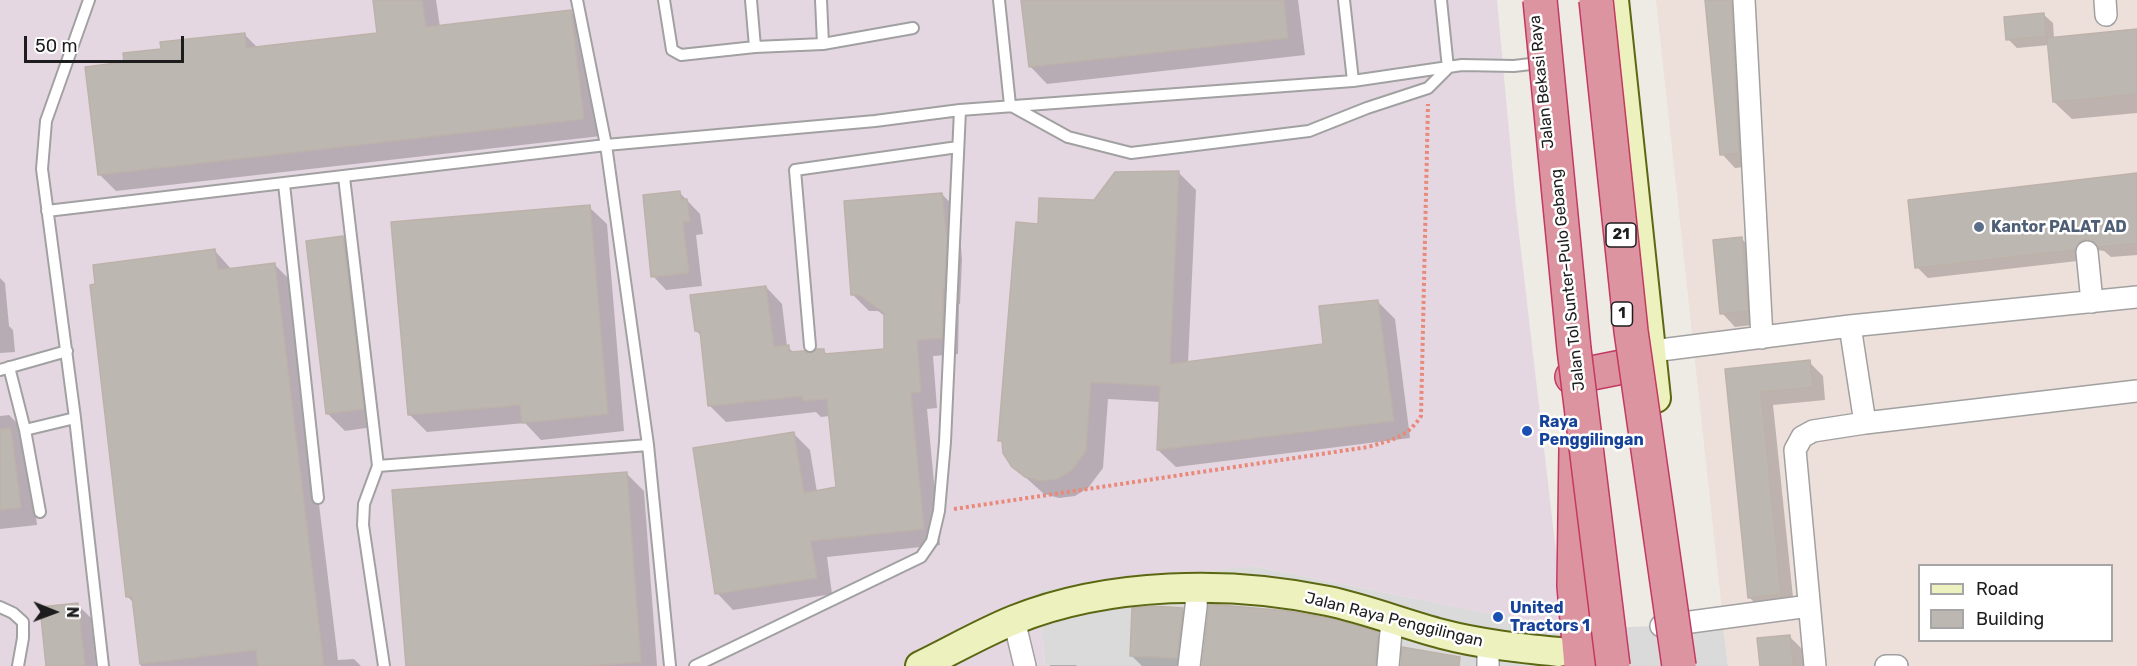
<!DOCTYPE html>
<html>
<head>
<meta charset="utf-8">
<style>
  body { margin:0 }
  #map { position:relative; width:2137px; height:666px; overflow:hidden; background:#edebe4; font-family:Rubik,sans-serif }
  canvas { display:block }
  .legend { position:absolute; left:1918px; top:564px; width:195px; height:78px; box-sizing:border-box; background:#fff; border:2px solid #a5a5a5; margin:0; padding:8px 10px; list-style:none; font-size:18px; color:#1d1d1d }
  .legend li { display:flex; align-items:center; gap:12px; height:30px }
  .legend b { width:30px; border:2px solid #a5a5a5 }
  .north { position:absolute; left:24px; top:582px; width:60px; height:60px; -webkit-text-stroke:4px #fff; paint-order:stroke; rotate:91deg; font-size:16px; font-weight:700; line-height:24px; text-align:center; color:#1d1d1d }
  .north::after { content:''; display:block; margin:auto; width:21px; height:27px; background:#1d1d1d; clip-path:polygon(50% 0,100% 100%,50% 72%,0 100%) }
  .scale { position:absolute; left:24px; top:36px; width:160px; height:27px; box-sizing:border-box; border:3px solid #1d1d1d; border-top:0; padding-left:8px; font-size:18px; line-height:21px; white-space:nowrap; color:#1d1d1d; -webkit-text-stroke:4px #fff; paint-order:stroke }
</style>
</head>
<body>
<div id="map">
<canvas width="2137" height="666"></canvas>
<ul class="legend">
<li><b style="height:8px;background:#edf1be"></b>Road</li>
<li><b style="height:16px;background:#bdb7b2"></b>Building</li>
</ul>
<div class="north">N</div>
<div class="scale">50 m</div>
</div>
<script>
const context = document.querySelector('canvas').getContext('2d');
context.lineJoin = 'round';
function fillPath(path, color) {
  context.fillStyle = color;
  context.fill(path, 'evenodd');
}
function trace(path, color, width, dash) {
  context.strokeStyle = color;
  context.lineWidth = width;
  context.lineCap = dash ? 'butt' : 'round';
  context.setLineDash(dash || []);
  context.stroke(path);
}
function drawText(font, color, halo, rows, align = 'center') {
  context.font = font + ' Rubik,sans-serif';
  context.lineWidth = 5;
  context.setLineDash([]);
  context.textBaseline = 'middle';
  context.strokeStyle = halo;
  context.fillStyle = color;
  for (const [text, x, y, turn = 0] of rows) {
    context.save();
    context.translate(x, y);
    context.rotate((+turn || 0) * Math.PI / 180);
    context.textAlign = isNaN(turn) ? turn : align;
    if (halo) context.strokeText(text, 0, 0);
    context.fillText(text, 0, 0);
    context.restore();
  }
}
fillPath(new Path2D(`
  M1254,566L1565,629L1723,624L1728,666H1045L1038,590L1154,572Z`), '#dbdada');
fillPath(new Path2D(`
  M0,0H1497L1516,208L1565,629L1254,566L1038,590L1045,666H0Z`), '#e5d7e2');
fillPath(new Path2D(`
  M1656,0H2137V666H1728ZM1920,566H2112V640H1920Z`), '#eddfd9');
fillPath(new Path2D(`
  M375,0H436L440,27L571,12L588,29L601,136L116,191L99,174L126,64L163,50L244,34L258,48L379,34Z
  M1023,0H1298L1305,55L1047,84L1030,66Z
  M1707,0H1747L1752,166L1735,168L1722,154Z
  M2043,14L2053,23L2054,39L2137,31V113L2072,119L2054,102L2049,45L2017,48L2008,39Z
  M1178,172L1196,190L1188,363L1325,345L1377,301L1395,319L1410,438L1176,467L1158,450L1161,402L1108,399L1103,468L1088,488L1075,496L1059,498L1044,494L1013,466L1004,444L1000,440L1040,225L1094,201Z
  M2137,175V255L2111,257L2104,251L2097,250L2086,260L1928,278L1917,267Z
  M680,193L700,214L703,234L696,235L702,286L666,290L653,276Z
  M942,194L958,211L962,260L960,304H959L958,354L933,356L937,408L927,409L940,545L827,557L832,594L733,610L717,593L794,434L810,450L817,492L837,489L830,416L821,417L816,412L726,422L709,405L703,337L696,331L766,287L782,304L787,346L794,353L810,355L823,350L828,355L886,350V317L878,311H869L853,295Z
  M589,207L607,224L624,431L541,440L525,423L427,432L409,414Z
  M343,238L360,255L380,426L345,431L327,413Z
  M1741,238L1755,252L1761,324L1735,327L1722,313Z
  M215,251L232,270L275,265L292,282L338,660L354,659L361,666H141L134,603L128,597Z
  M0,278L5,283L9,326L13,330L15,352L0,353Z
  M1809,362L1823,376L1825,400L1773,405L1794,607L1763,611L1749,597L1727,370Z
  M9,415L27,433L37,525L0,529V416Z
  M626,473L644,491L657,666H407Z
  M78,605L91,618L96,666H48Z
  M1182,609L1196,623L1191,666H1142L1131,655Z
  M1377,633L1389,645L1387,666H1203Z
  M1790,637L1803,650L1805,666H1761Z
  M1050,665H1076L1077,666H1050Z`), '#0003');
const building = new Path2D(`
  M373,0H422L426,27L571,10L584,119L98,175L85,67L124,62L123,53L161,49L160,42L245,33L246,48L377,33Z
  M1021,0H1284L1288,38L1029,67Z
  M1705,0H1731L1739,153L1720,155Z
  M2044,13L2046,36L2006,40L2004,17Z
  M2137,29V94L2053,102L2047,38Z
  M1179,171L1170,364L1323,344L1319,306L1378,300L1394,421L1157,450L1160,386L1091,382L1086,451L1071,471L1057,479L1041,481L1025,477L1012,467L1003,453L1002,441H998L1016,222L1038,224L1039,198L1094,200L1115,172Z
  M2137,173V243L2098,247L2093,241L2085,239L2079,242L2075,250L1915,268L1908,200Z
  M680,191L681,200L687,199L690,221L683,222L689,273L651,277L643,195Z
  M942,193L947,242L944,288H943L942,338L917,340L921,392L911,393L924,529L811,541L817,578L715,594L693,448L794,432L804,493L836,487L827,399L803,401V396L708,406L700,331H695L690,295L766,286L774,347L789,345V352L804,351L810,353L817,349H824V354L884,349V313L860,295H851L844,201Z
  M590,205L608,414L522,423L520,405L408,415L391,222Z
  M343,236L364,409L326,414L306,241Z
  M1742,237L1748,311L1720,314L1713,240Z
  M215,249L218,270L275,263L324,666H258L256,650L140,664L132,597H126L90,285L95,284L93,265Z
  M1810,360L1813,387L1761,392L1781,594L1748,598L1725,369Z
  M11,428L21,508L0,510V429Z
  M627,472L641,662L588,666H406L392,490Z
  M78,603L85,666H46L40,607Z
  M1209,604L1288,611L1338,620L1378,632L1375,666H1202Z
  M1152,606L1183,608L1177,658L1130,656L1132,608Z
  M1790,635L1793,666H1760L1757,638Z
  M1402,647L1460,657L1459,666H1401Z`);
fillPath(building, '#bdb7b2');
trace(building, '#bdb2a9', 1.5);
const lane = new Path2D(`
  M89,0L46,121L42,169L75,418L103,666
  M577,0L606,145L648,445L670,666
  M664,0L672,50L681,55L755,47L823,44L913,28
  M751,0L755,47
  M821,0L823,44
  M999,0L1010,105L1068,137L1131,153L1309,131L1367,108L1428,88L1448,68L1441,0
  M1344,0L1353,81
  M344,177L378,466L648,445
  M284,184L318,498
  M47,211L606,145L875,121L960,110L1353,81L1462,65L1514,66L1539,63
  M810,346L795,170L958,147
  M9,367L25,430
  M0,370L67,351
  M378,466L364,504L363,525L384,666
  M40,512L25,430L75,418
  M0,607L13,613L23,622V638L18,666
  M695,666L921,557L932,541L939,511L945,442L960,110`);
const street = new Path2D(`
  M1744,0L1762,338
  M2105,0L2106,15
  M2087,252L2092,302
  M1850,326L1865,423L2137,391
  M1637,353L1850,326L2137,297
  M1014,620L1025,666
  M1661,626L1809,606
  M1488,643V666
  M1189,666L1196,607L1197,588
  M1388,666L1392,620
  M1815,666L1795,450L1802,437L1813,431L1865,423
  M1886,666H1897`);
const secondary = new Path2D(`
  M1614,0L1656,398
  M920,666C951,651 982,633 1014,620C1108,582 1230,580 1328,601C1366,609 1404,624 1442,634C1480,644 1519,648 1559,652`);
const highway = new Path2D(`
  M1572,377L1627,366
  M1576,450L1574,586L1581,666`);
trace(lane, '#a1a1a1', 14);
trace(street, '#a1a1a1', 24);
trace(secondary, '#5b6712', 32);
trace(highway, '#c43963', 36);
trace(new Path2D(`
  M954,509L1368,447C1391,440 1407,438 1421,416L1428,104`), '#e9897a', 4, [3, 3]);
trace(lane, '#fff', 10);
trace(street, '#fff', 21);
trace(secondary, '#edf1be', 28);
trace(highway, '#dc95a0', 33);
const highwayBridge = new Path2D(`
  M1540,0L1574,349L1613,666
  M1596,0L1631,331L1679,666`);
trace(highwayBridge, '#c43963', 36, []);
trace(highwayBridge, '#dc95a0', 33);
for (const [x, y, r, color] of [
  [1979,227,6,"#5c6f8a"],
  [1527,431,6,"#1a4fb4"],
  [1498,617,6,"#1a4fb4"]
]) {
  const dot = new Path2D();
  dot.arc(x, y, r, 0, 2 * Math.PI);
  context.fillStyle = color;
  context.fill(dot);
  trace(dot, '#fff', 2);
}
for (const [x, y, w] of [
  [1621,235,30],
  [1622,314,21]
]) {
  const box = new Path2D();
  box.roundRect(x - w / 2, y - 12, w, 24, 4.5);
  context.fillStyle = '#fff';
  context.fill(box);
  trace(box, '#1d1d1d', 1.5);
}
drawText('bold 15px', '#1d1d1d', null, [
  ["21",1621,235],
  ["1",1622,314]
]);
drawText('16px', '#1d1d1d', '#fff', [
  ["Jalan Bekasi Raya",1542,82,-96],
  ["Jalan Tol Sunter–Pulo Gebang",1568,280,-96],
  ["Jalan Raya Penggilingan",1394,620,14]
]);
drawText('bold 16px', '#4e5e75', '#fff', [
  ["Kantor PALAT AD",1991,227]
], 'left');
drawText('bold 16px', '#164399', '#fff', [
  ["Raya",1539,422],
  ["Penggilingan",1539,440],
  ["United",1510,608],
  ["Tractors 1",1510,626]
], 'left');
</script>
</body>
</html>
